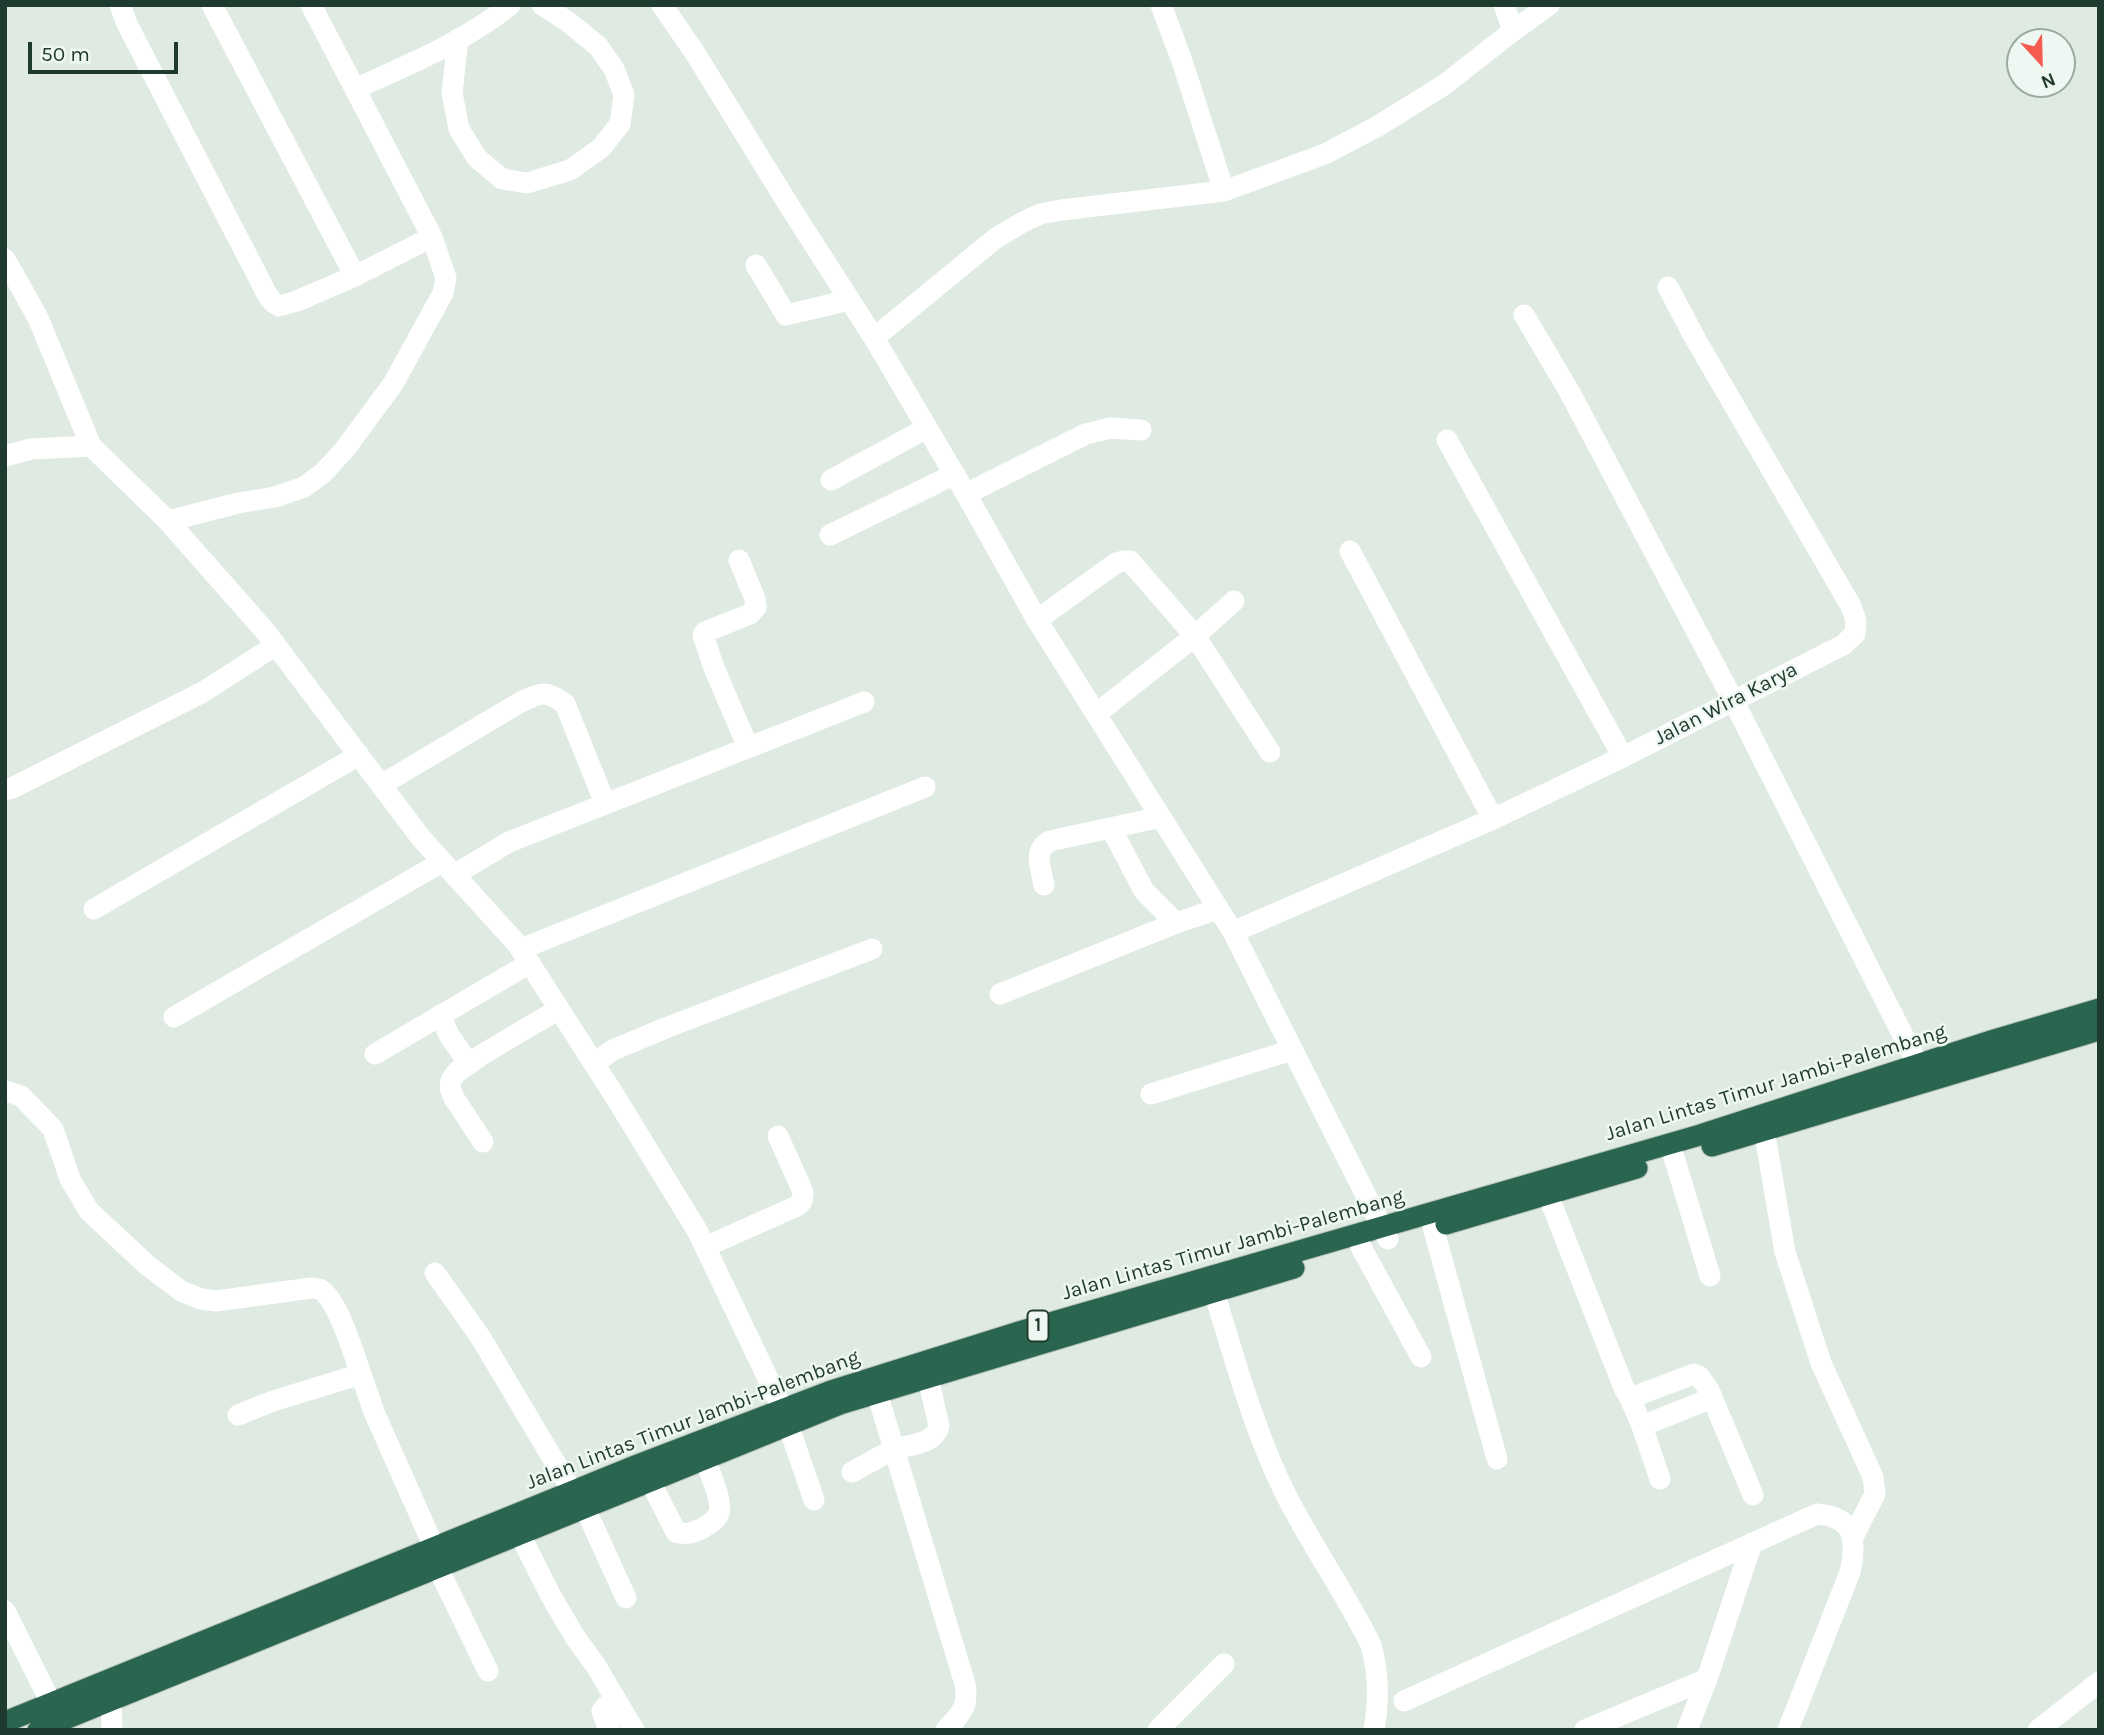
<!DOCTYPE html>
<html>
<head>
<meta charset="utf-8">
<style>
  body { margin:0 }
  #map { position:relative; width:2104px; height:1735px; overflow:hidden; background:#deeae2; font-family:Karla,sans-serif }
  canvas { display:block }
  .frame { position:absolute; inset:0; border:7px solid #1f3a2e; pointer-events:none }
  .north { position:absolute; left:2006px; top:28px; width:70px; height:70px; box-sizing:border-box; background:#eef7f1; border:2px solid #9baba3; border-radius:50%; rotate:158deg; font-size:19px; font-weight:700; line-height:28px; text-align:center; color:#1f3a2e }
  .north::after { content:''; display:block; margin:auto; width:24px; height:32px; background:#f55b51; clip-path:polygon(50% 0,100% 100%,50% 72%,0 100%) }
  .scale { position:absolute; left:28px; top:42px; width:150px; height:32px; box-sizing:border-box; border:4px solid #1f3a2e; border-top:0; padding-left:9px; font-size:21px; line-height:24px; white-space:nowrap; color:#1f3a2e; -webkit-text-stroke:5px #eef7f1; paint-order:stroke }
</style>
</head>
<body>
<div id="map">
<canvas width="2104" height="1735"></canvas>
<div class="frame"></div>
<div class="north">N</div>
<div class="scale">50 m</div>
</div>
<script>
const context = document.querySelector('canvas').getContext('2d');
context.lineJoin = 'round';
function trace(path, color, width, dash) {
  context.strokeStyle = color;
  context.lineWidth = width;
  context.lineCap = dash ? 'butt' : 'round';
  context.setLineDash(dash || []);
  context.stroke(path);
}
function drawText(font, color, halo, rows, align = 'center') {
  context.font = font + ' Karla,sans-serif';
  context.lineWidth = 5;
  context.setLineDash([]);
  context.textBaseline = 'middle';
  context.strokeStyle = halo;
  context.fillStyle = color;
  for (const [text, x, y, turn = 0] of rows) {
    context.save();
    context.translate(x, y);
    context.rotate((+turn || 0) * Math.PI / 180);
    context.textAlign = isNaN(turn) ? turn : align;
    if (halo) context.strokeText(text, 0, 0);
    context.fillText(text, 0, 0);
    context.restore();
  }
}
const highway = new Path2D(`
  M1712,1146L2099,1030
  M1446,1224L1637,1168
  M5,1722L635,1466L831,1391L1022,1331L1700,1135L1994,1040L2099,1009
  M38,1730L840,1404L1294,1268`);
trace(highway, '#bcc4c0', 23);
trace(new Path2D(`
  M120,5L127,24L268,296L274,303L279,306L297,301L355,276L432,237
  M212,5L355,276
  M311,5L355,89
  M662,5L695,53L790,207L874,338L966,494L1037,620L1233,932L1388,1239
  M1161,5L1182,61L1224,191
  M1513,31L1549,5
  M458,39L452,93L459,129L477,158L502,179L527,183L570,170L601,148L620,124L624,95L614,69L598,46L567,21L542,5
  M5,259L38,318L91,446
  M756,265L786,315L849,300
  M1524,315L1569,391L1733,700L1918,1065
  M874,338L996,238L1023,222L1040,214L1061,210L1224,191L1325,154L1378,126L1444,85L1513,31L1504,5
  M1447,440L1623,757
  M5,456L31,449L91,446L168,521L265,631L421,838L518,945L616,1098L698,1232L783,1410L814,1500
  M831,480L927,428
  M966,494L1086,434L1110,428L1141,430
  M168,521L238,503L275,497L304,487L323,473L345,449L393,384L443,293L446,278L432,237L355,89C407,65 465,42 510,5
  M830,535L955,474
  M1350,551L1493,819
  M739,560L755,599L756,607L750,614L705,632L703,635L714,668L748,747
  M1037,620L1116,563L1124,561H1130L1195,636L1270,752
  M1096,714L1195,636L1234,601
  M381,785L519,703C540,693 545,689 565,704L605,803
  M5,790L12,788L203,692L276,645
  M1111,828L1144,891L1176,923
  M454,875L509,842L864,702
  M1044,885C1041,868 1032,851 1050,841L1161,817
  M94,909L359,755
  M1233,932L1493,819L1623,757L1843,645L1855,634L1856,621L1851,606L1696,340L1668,287
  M521,949L925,787
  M1000,994L1176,923L1218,909
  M440,1015L449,1035L469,1064
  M174,1017L442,862
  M375,1054L530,963
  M594,1063L613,1050L668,1027L872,949
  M5,1091L21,1096L53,1129L70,1179L89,1211L147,1265L181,1291L201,1299L216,1301L311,1288C314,1288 318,1288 321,1290C338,1300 354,1355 361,1374
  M1151,1094L1292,1050
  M1764,1130L1785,1252L1821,1363L1873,1477L1875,1494L1853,1537
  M483,1142L454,1098L450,1088L451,1080L457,1072L483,1054L559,1009
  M1674,1157L1710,1276
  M1548,1195L1624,1388L1630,1398L1694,1374L1699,1376L1709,1390L1753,1495
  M1433,1227L1497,1459
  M705,1247L797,1206L802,1201L803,1193L800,1185L778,1136
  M1361,1247L1421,1357
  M435,1273L481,1338L572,1491
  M1214,1292C1235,1360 1254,1431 1286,1495C1312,1546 1346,1594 1371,1645C1379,1673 1379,1701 1374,1730
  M877,1393L894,1449C910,1445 935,1444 939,1426L928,1378
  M1630,1398L1642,1426L1660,1479
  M238,1415L273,1401L361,1374L374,1412L434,1547
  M1642,1426L1712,1398
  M852,1472L894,1449L965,1684C969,1708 961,1713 946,1730
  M650,1481L676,1532C687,1535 693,1533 703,1528C709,1524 716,1521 719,1513C723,1500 709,1472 705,1459
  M585,1508L626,1598
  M520,1535L551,1596L575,1637L596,1666L634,1730
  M438,1568L488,1671
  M5,1611L59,1719
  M111,1699L112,1730
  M1404,1701L1817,1514C1855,1517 1857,1540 1850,1572L1788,1730
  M609,1730L602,1711L606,1706L616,1700
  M1158,1730L1224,1664
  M1585,1730L1707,1679
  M1687,1730L1707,1679L1752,1543
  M2038,1730L2099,1682`), '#fff', 21);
trace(highway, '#2a664f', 21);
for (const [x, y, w] of [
  [1038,1326,21]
]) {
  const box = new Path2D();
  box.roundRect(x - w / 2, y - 15.5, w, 31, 5);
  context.fillStyle = '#eef7f1';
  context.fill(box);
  trace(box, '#1f3a2e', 2);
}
drawText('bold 19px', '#1f3a2e', null, [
  ["1",1038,1326]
]);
drawText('21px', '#1f3a2e', '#eef7f1', [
  ["Jalan Wira Karya",1726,704,-27],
  ["Jalan Lintas Timur Jambi-Palembang",1776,1083,-17],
  ["Jalan Lintas Timur Jambi-Palembang",1233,1245,-16],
  ["Jalan Lintas Timur Jambi-Palembang",693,1420,-21]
]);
</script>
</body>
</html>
